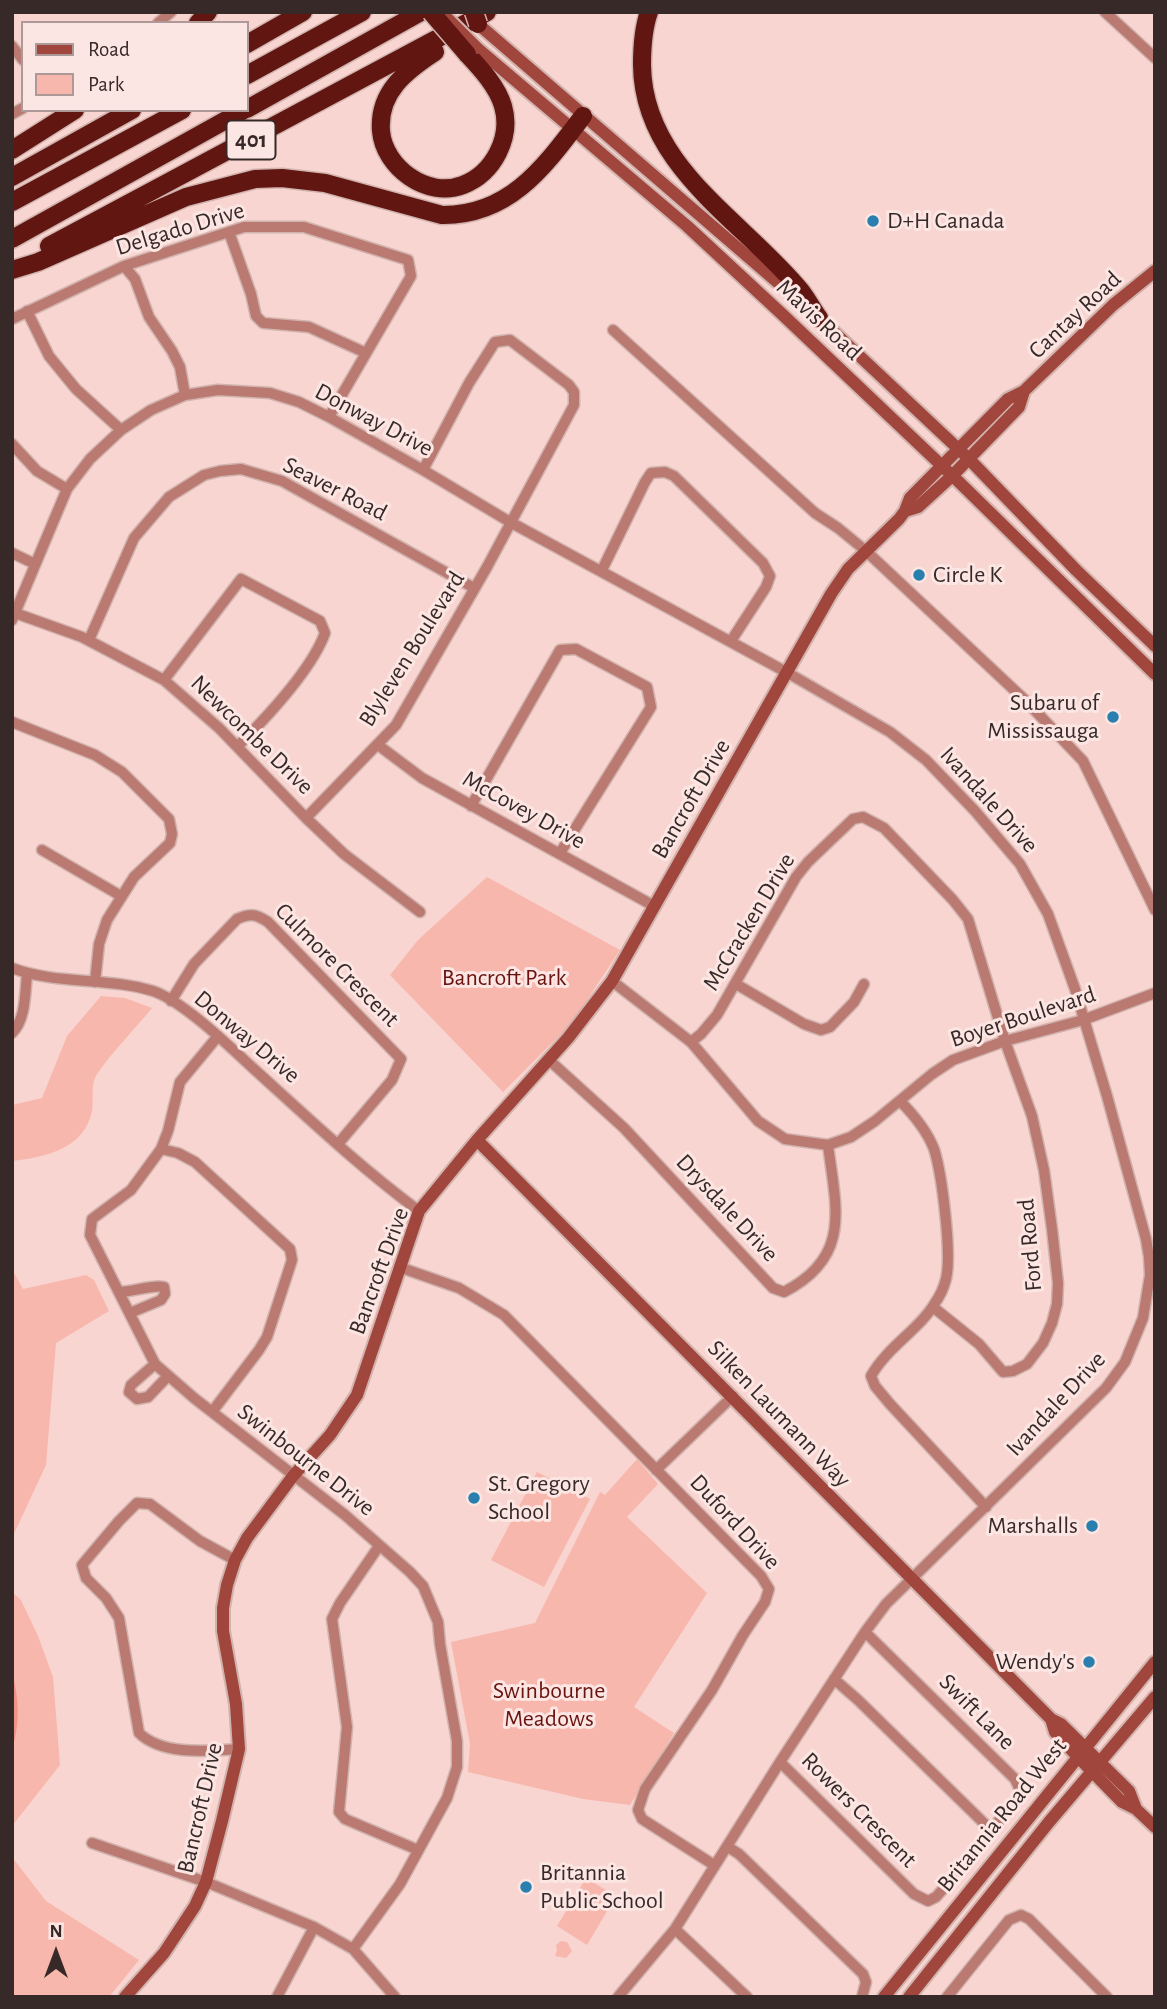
<!DOCTYPE html>
<html>
<head>
<meta charset="utf-8">
<style>
  body { margin:0 }
  #map { position:relative; width:1167px; height:2009px; overflow:hidden; background:#f8d5d0; font-family:"Alegreya Sans",sans-serif }
  canvas { display:block }
  .frame { position:absolute; inset:0; border:14px solid #372927; pointer-events:none }
  .legend { position:absolute; left:21px; top:21px; width:228px; height:91px; box-sizing:border-box; background:#fce6e3; border:2px solid #ad9a98; margin:0; padding:9px 12px; list-style:none; font-size:21px; color:#372927 }
  .legend li { display:flex; align-items:center; gap:14px; height:35px }
  .legend b { width:35px; border:2px solid #ad9a98 }
  .north { position:absolute; left:21px; top:1918px; width:70px; height:70px; -webkit-text-stroke:5px #fce6e3; paint-order:stroke; rotate:0deg; font-size:19px; font-weight:700; line-height:28px; text-align:center; color:#372927 }
  .north::after { content:''; display:block; margin:auto; width:24px; height:32px; background:#372927; clip-path:polygon(50% 0,100% 100%,50% 72%,0 100%) }
</style>
</head>
<body>
<div id="map">
<canvas width="1167" height="2009"></canvas>
<div class="frame"></div>
<ul class="legend">
<li><b style="height:9px;background:#a1463d"></b>Road</li>
<li><b style="height:19px;background:#f8b7ad"></b>Park</li>
</ul>
<div class="north">N</div>
</div>
<script>
const context = document.querySelector('canvas').getContext('2d');
context.lineJoin = 'round';
function fillPath(path, color) {
  context.fillStyle = color;
  context.fill(path, 'evenodd');
}
function trace(path, color, width, dash) {
  context.strokeStyle = color;
  context.lineWidth = width;
  context.lineCap = dash ? 'butt' : 'round';
  context.setLineDash(dash || []);
  context.stroke(path);
}
function drawText(font, color, halo, rows, align = 'center') {
  context.font = font + ' "Alegreya Sans",sans-serif';
  context.lineWidth = 6;
  context.setLineDash([]);
  context.textBaseline = 'middle';
  context.strokeStyle = halo;
  context.fillStyle = color;
  for (const [text, x, y, turn = 0] of rows) {
    context.save();
    context.translate(x, y);
    context.rotate((+turn || 0) * Math.PI / 180);
    context.textAlign = isNaN(turn) ? turn : align;
    if (halo) context.strokeText(text, 0, 0);
    context.fillText(text, 0, 0);
    context.restore();
  }
}
fillPath(new Path2D(`
  M487,877L620,950L572,1023L503,1092L390,975L418,940Z
  M101,996L125,998L152,1008C134,1030 113,1051 97,1074C90,1084 94,1099 92,1111C84,1149 46,1157 12,1161V1105L42,1098L67,1036Z
  M12,1269L23,1289L86,1275L94,1280L109,1311L56,1343L46,1465L12,1538Z
  M637,1459L658,1484L627,1517L707,1593L634,1707L674,1733L630,1805L583,1799L468,1772L470,1744L451,1642L535,1623L600,1492L605,1495Z
  M537,1472L590,1499L544,1587L491,1560Z
  M12,1592L21,1600L38,1636L53,1677L60,1765L12,1826Z
  M12,1857L46,1901L139,1960L109,1997H12Z
  M586,1878L616,1896L587,1945L557,1926Z
  M561,1941L567,1942L572,1951L566,1958L555,1956L557,1950L556,1945Z`), '#f8b7ad');
fillPath(new Path2D(`
  M12,1672C19,1697 20,1725 12,1749Z`), '#f39184');
const street = new Path2D(`
  M1105,12L1155,58
  M158,23L171,12
  M12,46L23,60
  M12,114L23,108
  M229,232L251,294L256,316L263,323L309,327L366,353
  M124,266L135,279L149,317L172,351L180,367L185,395
  M27,311L49,356L76,389L121,430
  M12,319L124,266L244,227H304L408,260L411,276L329,417
  M613,330L815,513L838,528L866,551L1026,701L1083,761L1155,910
  M12,444L37,471L67,489
  M12,553L35,564
  M602,570L645,482L651,473L665,472L674,476L763,563L770,576L766,587L731,641
  M15,613L82,637L164,680L219,728L306,818L344,854L420,912
  M12,620L67,489L90,459L121,430L151,410L185,395L218,390L270,393L299,402L329,417L423,470L510,522L788,673L890,732L926,760L975,811L1020,864L1048,914L1075,989L1107,1096L1146,1239L1149,1257L1150,1275L1143,1318L1125,1362L1106,1388L886,1604L865,1632L780,1762L675,1929L618,1997
  M89,640L134,538L169,497L204,475L220,471L241,469L282,481L474,588
  M164,680L241,579L320,621L325,633C312,669 266,718 238,746
  M12,722L95,755L122,772L169,819L172,834L170,843L134,877L107,920L99,944L95,982
  M378,745L422,778L654,906
  M471,806L560,650L576,649L647,687L651,707L560,853
  M306,818L396,725L487,567L574,405V392L569,385L510,340L495,342L469,383L423,470
  M42,850L121,896
  M12,968C57,985 108,977 153,991C183,1001 230,1047 254,1069C308,1118 361,1168 419,1211
  M612,981L691,1042L758,1121L785,1139L828,1145L851,1137L875,1121L932,1074L953,1060L1005,1041L1083,1020L1155,993
  M736,984L804,1024L821,1030L830,1027L854,1002L864,984
  M171,1001L194,964L237,919C250,913 256,914 268,922L401,1059L392,1080L338,1144
  M12,1033C26,1020 25,992 27,974
  M218,1036L180,1082L168,1131L161,1149L131,1190L92,1219L90,1235L155,1364L194,1398L345,1515L410,1572L423,1586L438,1622L440,1644L457,1741V1767L447,1798L400,1884L353,1949
  M691,1042L701,1034L717,1015L796,877L808,862L853,819L863,817L884,828L953,900L968,919L1005,1041L1032,1116L1044,1170L1052,1229L1058,1283L1057,1304L1052,1323L1043,1343L1027,1364L1013,1371L1003,1372L979,1344L933,1307
  M549,1060L624,1128L773,1288L784,1292C852,1257 836,1208 828,1145
  M900,1101C914,1115 927,1131 934,1149C942,1174 952,1254 946,1279C944,1287 940,1296 935,1303C920,1329 887,1347 871,1376L875,1386L890,1404L986,1507
  M161,1149L178,1153L195,1162L290,1249L292,1260L267,1337L259,1350L212,1412
  M399,1267L459,1288L504,1315L761,1576L769,1589L765,1602L743,1635L712,1690L645,1789L638,1810L642,1819L714,1865
  M119,1292C133,1292 153,1284 164,1287L165,1294L161,1300L130,1313
  M155,1364L131,1385L129,1392L137,1399L148,1397L168,1376
  M656,1470L733,1396
  M379,1546L340,1603L332,1619L347,1727L339,1812L345,1819L418,1850
  M235,1560L200,1541L150,1504L137,1503L119,1521L82,1565L86,1578L106,1598L119,1618L139,1733C163,1756 208,1751 239,1749
  M834,1679L858,1700L991,1830
  M780,1762L914,1894L928,1901L936,1897L944,1888L1019,1796L1020,1790L1015,1779L865,1632
  M92,1843L206,1882L314,1927L353,1949L395,1997
  M728,1847L739,1854L863,1974L866,1982L862,1997
  M675,1929L747,1997
  M277,1997L314,1927
  M947,1997L1009,1920L1021,1915L1029,1919L1107,1997`);
const secondary = new Path2D(`
  M478,24L819,318L968,458L1076,570L1155,646
  M477,48L687,226L784,316L960,483L1155,674
  M905,511L918,507L953,475L1019,407L1024,391
  M477,1140C669,1332 859,1526 1051,1719L1061,1724L1129,1791L1136,1809
  M1051,1719L1055,1732L1077,1756L1122,1802L1136,1809L1155,1827
  M125,1997L164,1953L195,1906L206,1882L222,1821L239,1749L236,1704L223,1631V1608L227,1585L235,1560L247,1538L293,1476L330,1435L357,1395L419,1211L477,1140L568,1038L612,981L831,594L848,569L899,519L905,511L910,498L1008,399L1024,391L1113,305L1155,271
  M884,1997L1155,1662
  M909,1997L1049,1822L1155,1697`);
const highway = new Path2D(`
  M649,12C643,29 642,47 642,65C643,167 744,221 801,291C808,300 813,310 819,318
  M198,23L208,12
  M247,44L303,12
  M435,52C406,71 378,92 381,131C384,167 427,199 463,185C494,173 512,137 503,106C497,86 481,69 467,54
  M247,75L362,12
  M247,109L421,12
  M12,150L75,110
  M12,177L132,110
  M12,202L182,110
  M12,239L244,110
  M49,246L487,12
  M12,270L38,262L186,197L255,179L282,178L325,183L442,215C510,216 545,166 583,116`);
trace(street, '#d1b3ae', 13);
trace(secondary, '#d1b3ae', 16);
trace(highway, '#d1b3ae', 21);
trace(street, '#ba7a72', 10);
trace(secondary, '#a1463d', 12);
trace(highway, '#611612', 18);
const secondaryBridge = new Path2D(`
  M444,15L477,48`);
const highwayBridge = new Path2D(`
  M431,12L467,54
  M474,12L478,24`);
trace(secondaryBridge, '#d1b3ae', 16, []);
trace(highwayBridge, '#d1b3ae', 21, []);
trace(secondaryBridge, '#a1463d', 12);
trace(highwayBridge, '#611612', 18);
for (const [x, y, r, color] of [
  [873,221,7,"#2a7fae"],
  [919,575,7,"#2a7fae"],
  [1113,717,7,"#2a7fae"],
  [474,1498,7,"#2a7fae"],
  [1092,1526,7,"#2a7fae"],
  [1089,1662,7,"#2a7fae"],
  [526,1887,7,"#2a7fae"]
]) {
  const dot = new Path2D();
  dot.arc(x, y, r, 0, 2 * Math.PI);
  context.fillStyle = color;
  context.fill(dot);
  trace(dot, '#fce6e3', 2.5);
}
for (const [x, y, w] of [
  [251,140,49]
]) {
  const box = new Path2D();
  box.roundRect(x - w / 2, y - 19.5, w, 39, 5);
  context.fillStyle = '#fce6e3';
  context.fill(box);
  trace(box, '#372927', 2);
}
drawText('bold 23px', '#372927', null, [
  ["401",251,140]
]);
drawText('24px', '#372927', '#fce6e3', [
  ["D+H Canada",887,221],
  ["Circle K",933,575],
  ["Subaru of",1099,703,"right"],
  ["Mississauga",1099,731,"right"],
  ["St. Gregory",488,1484],
  ["School",488,1512],
  ["Marshalls",1078,1526,"right"],
  ["Wendy's",1075,1662,"right"],
  ["Britannia",540,1873],
  ["Public School",540,1901]
], 'left');
drawText('24px', '#372927', '#fce6e3', [
  ["Delgado Drive",180,229,-17],
  ["Cantay Road",1075,315,-43],
  ["Mavis Road",819,320,43],
  ["Donway Drive",374,420,28],
  ["Seaver Road",335,489,27],
  ["Blyleven Boulevard",412,649,-58],
  ["Newcombe Drive",252,735,44],
  ["Bancroft Drive",691,799,-60],
  ["Ivandale Drive",989,800,48],
  ["McCovey Drive",524,810,29],
  ["McCracken Drive",749,922,-59],
  ["Culmore Crescent",337,965,45],
  ["Boyer Boulevard",1023,1017,-18],
  ["Donway Drive",247,1037,40],
  ["Drysdale Drive",727,1208,47],
  ["Ford Road",1030,1245,-95],
  ["Bancroft Drive",379,1271,-70],
  ["Ivandale Drive",1056,1404,-47],
  ["Silken Laumann Way",779,1414,46],
  ["Swinbourne Drive",306,1460,38],
  ["Duford Drive",735,1522,47],
  ["Swift Lane",977,1712,45],
  ["Bancroft Drive",200,1808,-77],
  ["Rowers Crescent",859,1810,45],
  ["Britannia Road West",1002,1815,-51]
]);
drawText('24px', '#6a1310', '#fce6e3', [
  ["Bancroft Park",504,978],
  ["Swinbourne",549,1691],
  ["Meadows",549,1719]
]);
</script>
</body>
</html>
